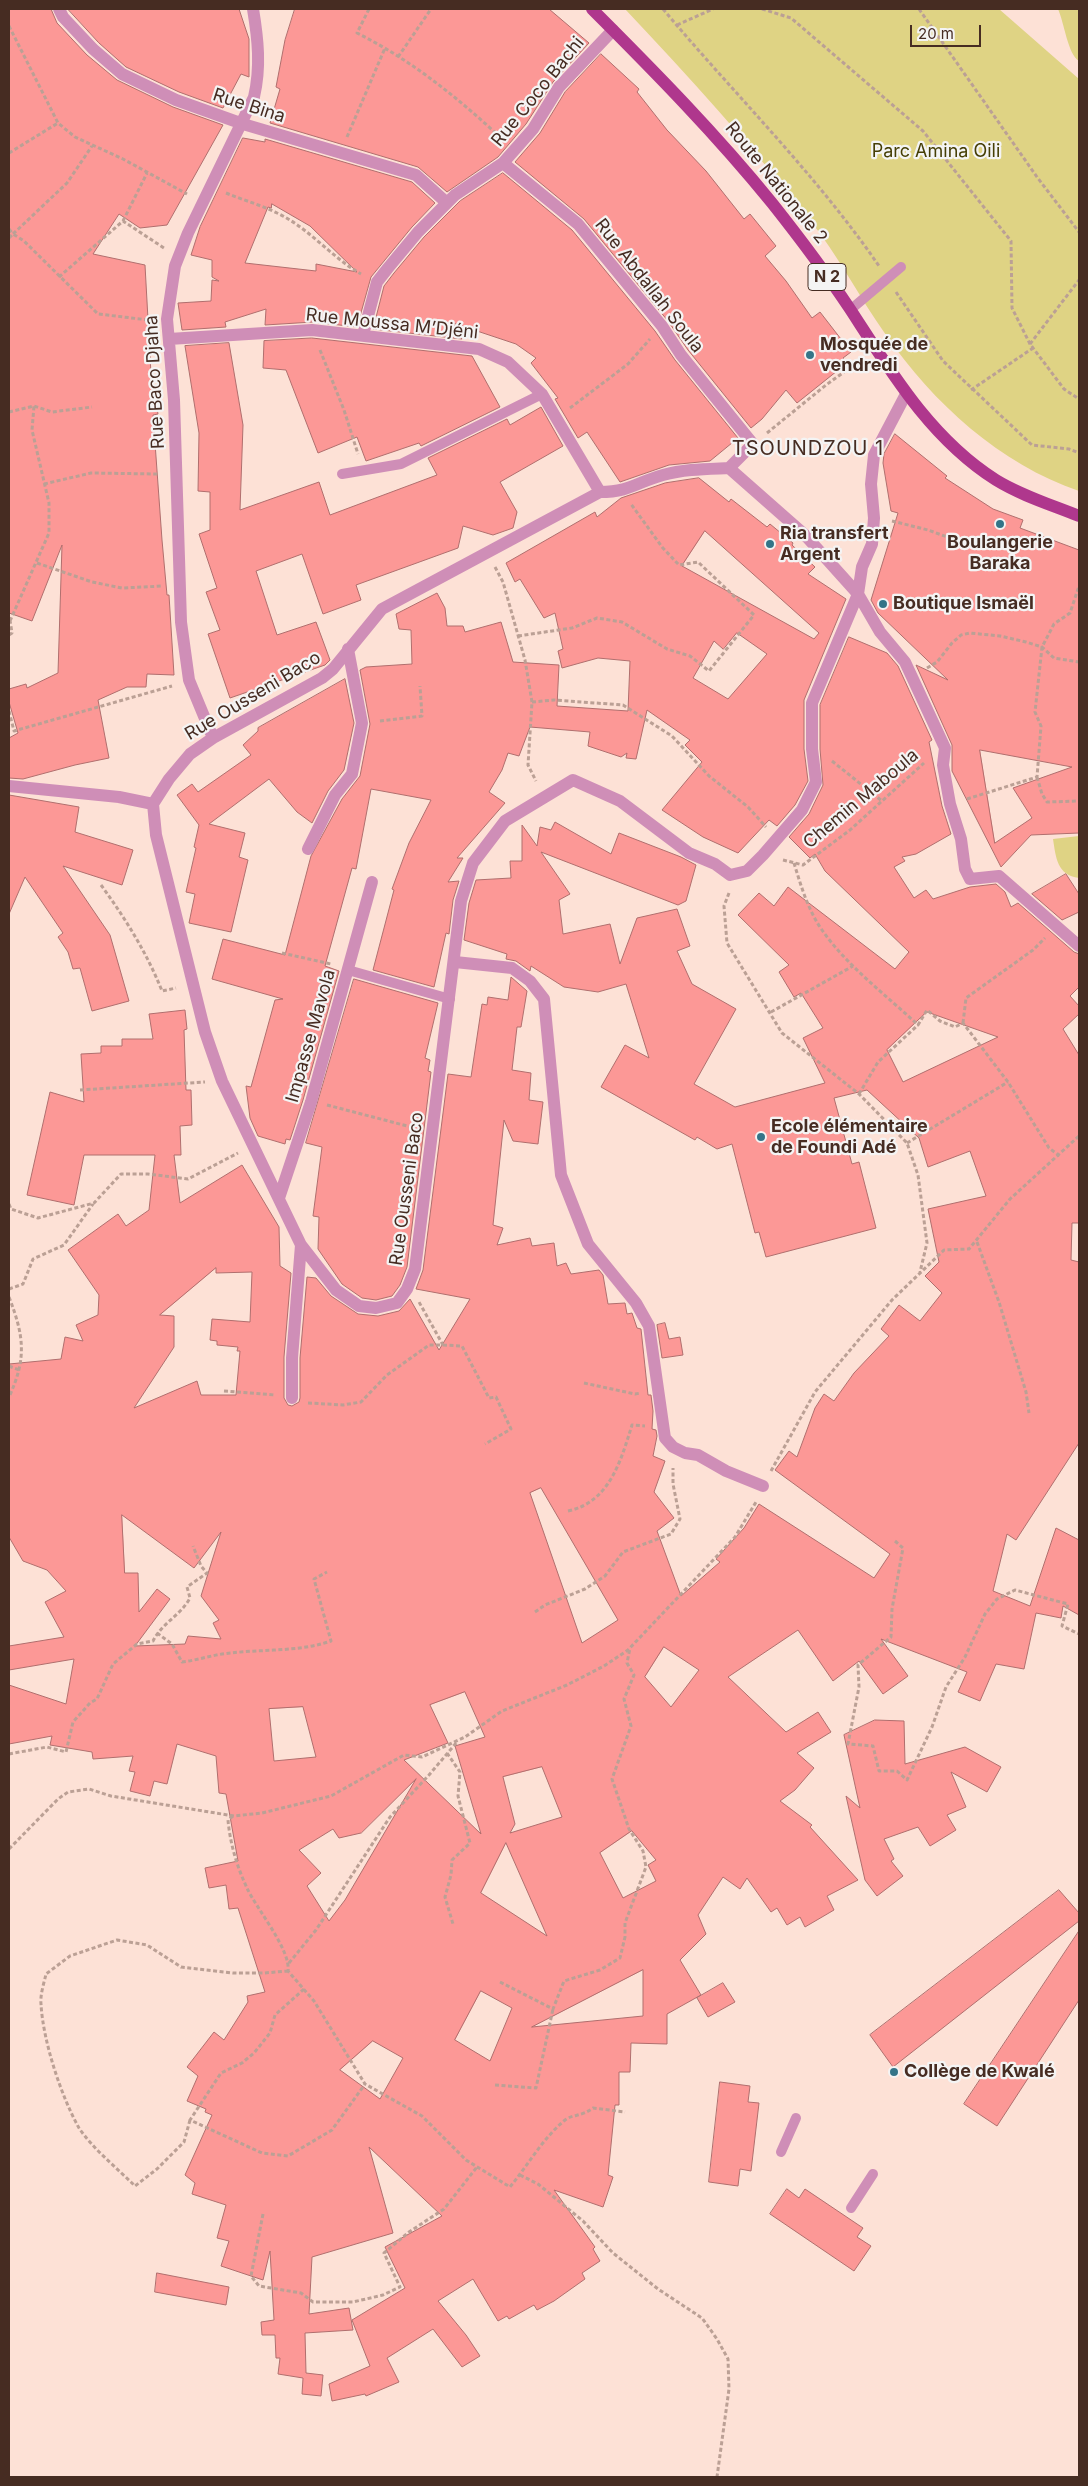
<!DOCTYPE html>
<html>
<head>
<meta charset="utf-8">
<style>
  body { margin:0 }
  #map { position:relative; width:1088px; height:2486px; overflow:hidden; background:#fde1d6; font-family:Inter,sans-serif }
  canvas { display:block }
  .frame { position:absolute; inset:0; border:10px solid #462c22; pointer-events:none }
  .scale { position:absolute; left:910px; top:25px; width:71px; height:22px; box-sizing:border-box; border:2px solid #462c22; border-top:0; padding-left:6px; font-size:15px; line-height:18px; white-space:nowrap; color:#462c22; -webkit-text-stroke:4px #f4f4f4; paint-order:stroke }
</style>
</head>
<body>
<div id="map">
<canvas width="1088" height="2486"></canvas>
<div class="frame"></div>
<div class="scale">20 m</div>
</div>
<script>
const context = document.querySelector('canvas').getContext('2d');
context.lineJoin = 'round';
function fillPath(path, color) {
  context.fillStyle = color;
  context.fill(path, 'evenodd');
}
function trace(path, color, width, dash) {
  context.strokeStyle = color;
  context.lineWidth = width;
  context.lineCap = dash ? 'butt' : 'round';
  context.setLineDash(dash || []);
  context.stroke(path);
}
function drawText(font, color, halo, rows, align = 'center') {
  context.font = font + ' Inter,sans-serif';
  context.lineWidth = 4.5;
  context.setLineDash([]);
  context.textBaseline = 'middle';
  context.strokeStyle = halo;
  context.fillStyle = color;
  for (const [text, x, y, turn = 0] of rows) {
    context.save();
    context.translate(x, y);
    context.rotate((+turn || 0) * Math.PI / 180);
    context.textAlign = isNaN(turn) ? turn : align;
    if (halo) context.strokeText(text, 0, 0);
    context.fillText(text, 0, 0);
    context.restore();
  }
}
fillPath(new Path2D(`
  M625,9H999L1079,79V491C1000,464 933,403 886,335C859,297 838,255 809,219C751,145 689,77 625,9Z
  M1058,9H1079V61C1068,55 1064,22 1058,9Z
  M1079,836V878C1057,875 1056,858 1053,839Z`), '#dfd384');
const building = new Path2D(`
  M9,9H51L57,23L87,55L117,80L173,107L223,125L167,225L140,228L119,214L93,254L145,265L151,374L158,414L153,415L162,540L167,595H169L174,675L147,674L146,687H127L98,700L109,758L75,765L23,779L9,778V738L18,733L9,702V689L26,684L27,688L58,673L62,545L32,621L9,613Z
  M68,9H239L249,39V77L241,74L223,108L179,92L126,67L99,43Z
  M295,9H549L589,43L553,82L526,124L498,157L447,192L418,167L270,123L280,89L276,87L285,40Z
  M601,54L639,89L637,92L667,130L706,171L744,219L750,214L776,246L765,256L786,281L812,318L820,312L851,352L843,358L847,363L797,403L786,390L762,419L751,428L688,350L668,321L584,219L515,162L540,133L565,92Z
  M243,138L265,142V139L412,182L435,203L412,227L371,277L357,327L313,322L265,325L266,309L225,322L226,327L182,330L178,303L211,301L212,280L219,281L212,277V260L191,255L200,227ZM272,204L310,226L357,272L316,264V271L245,263L268,207L271,208Z
  M503,173L572,230L655,331L675,360L738,438L710,461L669,465L620,482L587,432L578,438L555,399L558,398L531,363L536,358L516,344L453,323L462,339L373,329L384,286L394,273L424,237L460,201Z
  M312,338L472,356L500,407L421,446L419,443L366,461L357,437L318,453L286,370L263,368L264,341Z
  M229,343L243,425L240,510L319,482L330,515L437,475L428,458L507,419L510,425L541,407L563,446L500,482L517,512L513,528L493,535L463,526L458,548L356,585L361,600L323,614L302,554L256,571L277,635L316,622L330,660L325,665L230,698L208,634L220,630L206,592L217,588L199,534L210,530V492L198,491L199,433L185,346Z
  M895,434L947,476L945,478L993,509L1023,520L1020,528L1079,550V833L1031,835L1001,867L952,771V745L916,665L948,680L878,613L871,600L898,513L891,511L883,463L884,454ZM980,750L1072,767L1013,788L1032,818L995,843Z
  M699,478L729,502L731,499L767,527L770,524L793,543L792,545L815,567L808,574L846,599L804,700V749L808,781L795,805L777,826L769,820L738,853L703,837L662,810L702,762L685,745L690,740L647,710L636,759L626,758L627,753L621,757L588,746L590,732L530,727L519,756L508,753L502,770L489,792L505,803L457,858H463L448,882L459,881L453,900L449,934L446,933L434,987L373,970L394,890L392,889L409,843L431,800L371,789L356,869L352,868L325,966L339,971L303,1100L290,1140L286,1139L285,1144L258,1136L250,1118L246,1086L251,1087L275,1000L283,999L212,979L223,939L285,955L311,856L342,799L360,776L370,724L360,670L366,667L412,664L411,630L399,629L396,614L437,593L445,608L447,626H463L465,632L501,622L513,662L559,665L557,706L628,711L630,661L598,658L562,668L558,651L563,649L555,613L544,618L520,579L515,582L506,563L595,512L597,517L621,498L665,483ZM705,531L819,633L814,639L682,566ZM737,633L767,654L728,699L693,678L714,641L723,649Z
  M849,637L887,653L898,666L932,740L929,742L942,806L951,834L916,854L902,857L905,861L894,867L914,898L926,890L933,899L970,887L996,884L1005,892L1011,907L1018,903L1074,952L1079,954V987L1070,996L1079,1006V1014L1063,1029L1079,1055V1223H1072L1071,1260L1079,1262V1443L1016,1540L1007,1534L993,1591L1030,1606L1056,1528L1079,1540V1615L1063,1606L1061,1618L1036,1613L1024,1669L996,1664L980,1701L958,1692L967,1672L881,1639L908,1676L883,1694L859,1661L833,1681L798,1630L728,1677L786,1732L818,1712L831,1732L797,1753L814,1768L795,1790L780,1801L812,1825L810,1827L858,1880L827,1896L834,1910L805,1927L800,1917L787,1925L777,1908L771,1912L747,1878L740,1889L723,1877L698,1915L706,1934L680,1960L701,1995L667,2014V2044L631,2043L630,2072H619V2105H615L608,2175L613,2177L603,2207L554,2190L595,2247L593,2249L600,2261L582,2273L585,2279L554,2301L537,2310L534,2305L509,2319L507,2316L498,2321L473,2279L438,2301L466,2335L480,2356L462,2367L433,2329L387,2358L399,2382L366,2396L365,2394L332,2401L329,2384L370,2366L352,2320L405,2288L385,2247L442,2216L369,2147L393,2233L312,2257L309,2314L349,2308L353,2330L305,2333L306,2373L323,2375L321,2396L302,2394L303,2378L278,2374L280,2358H276L275,2335H262L261,2322L274,2320L270,2251L263,2280L221,2266L229,2241L217,2238L226,2205L192,2194L195,2183L185,2175L212,2115L205,2112L206,2109L187,2101L198,2076L187,2067L214,2032L224,2040L248,2002L247,1996L265,1992L238,1908L229,1909L226,1885L209,1888L205,1868L238,1861L226,1794L219,1793L216,1756L177,1744L167,1784L154,1781L150,1796L130,1791L135,1772L129,1771L133,1756L93,1759L92,1752L50,1745L52,1736L9,1744V1685L66,1704L74,1659L9,1670V1646L64,1637L45,1602L66,1591L47,1570L23,1561L9,1537V1364L61,1359L65,1337L83,1341L76,1325L98,1315L99,1295L68,1250L118,1214L126,1226L149,1210L155,1155H84L74,1205L27,1195L50,1092L84,1102L81,1054L101,1053V1046H122V1039H153L149,1014L185,1010L187,1029L184,1030L186,1090H191L192,1125L180,1126L181,1155H174L180,1203L242,1165L279,1227L280,1266L291,1273L284,1357V1398L288,1405L292,1406L299,1402L300,1398V1358L307,1277L316,1278L331,1296L358,1314L378,1316L399,1311L410,1299L439,1350L470,1299L416,1289L423,1270L448,1074L471,1077L482,1004L487,1005L488,997L508,1000L511,977L527,991L521,1027H517L512,1070L531,1073L529,1100L543,1102L538,1144L513,1141L504,1120L493,1225L503,1228L497,1245L530,1238L532,1246L554,1243L557,1266L566,1263L571,1274L599,1270L603,1275L608,1304L625,1303L627,1314L632,1313L637,1328L641,1329L648,1395H651L653,1411L652,1429L656,1430L657,1436L653,1456L665,1461L654,1492L674,1518L657,1531L681,1596L720,1562L716,1559L744,1528L759,1504L874,1578L890,1554L775,1470L789,1451L797,1457L815,1408L824,1394L834,1401L854,1373L889,1336L881,1329L899,1305L920,1321L942,1293L925,1276L939,1262L928,1209L986,1196L970,1151L928,1167L919,1138L867,1090L834,1098L852,1164L859,1162L876,1228L766,1257L759,1232L755,1233L732,1144L717,1149L697,1137L695,1140L601,1087L625,1045L649,1058L626,984L598,992L564,987L531,966L530,971L516,961L506,959L507,954L464,940L469,903L476,880L511,878L510,861H522V825L537,846L540,827L551,830L555,822L611,854L619,833L681,857L696,865L686,901L678,905L541,852L570,894L559,900L563,934L610,924L620,964L637,918L677,909L690,946L677,951L692,984L736,1009L694,1084L735,1107L825,1083L803,1038L823,1028L801,993L794,997L779,972L789,965L738,915L759,893L774,906L788,887L895,969L909,952L825,871L815,854L810,858L789,837L809,814L823,785L820,749V705ZM927,1012L998,1037L903,1082L887,1050ZM216,1268V1273L252,1272L250,1322L212,1319L210,1340L217,1341V1345L238,1347L237,1351H240L236,1395H201L197,1381L134,1408L174,1347V1316L160,1315ZM541,1488L618,1620L582,1643L530,1493ZM122,1515L194,1568L221,1532L201,1596L219,1620L213,1623L221,1639L188,1636L185,1644L135,1646L170,1599L157,1589L139,1612L138,1573H125ZM664,1647L699,1670L671,1707L645,1677ZM465,1692L485,1737L455,1746L481,1834L404,1760L448,1743L430,1705ZM303,1707L316,1757L274,1761L269,1709ZM542,1767L562,1817L510,1833L515,1824L503,1777ZM416,1779L345,1900L329,1921L307,1886L321,1873L299,1850L333,1829L339,1838L361,1833ZM632,1831L656,1860L648,1865L656,1881L623,1898L600,1853ZM506,1843L547,1936L481,1893ZM643,1970V2016L532,2027ZM481,1991L512,2008L490,2061L455,2040ZM373,2041L403,2058L380,2099L340,2070Z
  M345,679L354,723L344,770L328,791L312,823L297,812L269,779L209,824L245,833L239,857L248,860L231,932L189,923L195,894L186,892L196,848L194,847L199,825L177,795L192,784L198,792L251,755L243,745L258,731V728Z
  M9,795L79,807L75,832L133,850L122,885L63,866L110,935L129,1001L92,1011L80,968L73,969L68,952L58,937L63,933L25,877L9,914Z
  M1066,874L1079,894V912L1062,920L1032,894Z
  M354,979L438,1003L425,1058L430,1060L428,1071L431,1072L407,1267L400,1285L392,1296L376,1300L362,1298L342,1284L318,1249L319,1217L313,1216L322,1147L306,1143Z
  M665,1323L669,1339L680,1337L683,1355L662,1358L657,1325Z
  M875,1720L904,1721L905,1764L965,1747L1001,1767L987,1792L951,1772L966,1807L947,1815L956,1830L930,1846L918,1827L884,1839L894,1859L891,1861L903,1876L877,1896L865,1880L846,1796L860,1808L844,1735Z
  M1059,1890L1079,1913V1921L893,2067L870,2035Z
  M1079,1931V2000L997,2126L964,2104Z
  M723,1983L735,2002L708,2017L697,1998Z
  M720,2082L750,2086L748,2102L759,2103L751,2171L740,2169L738,2186L709,2182Z
  M787,2189L799,2198L805,2189L863,2228L857,2237L871,2246L854,2271L770,2214Z
  M157,2273L229,2287L226,2305L155,2292Z`);
fillPath(building, '#fc9896');
trace(building, '#b06e6d', 1);
trace(new Path2D(`
  M369,9L357,33C411,60 457,97 501,138
  M663,9C735,95 815,173 879,266
  M762,9L791,18L923,131L1011,241L1012,308L1030,344L1064,389L1079,399
  M919,9L1037,177L1079,232
  M677,25L713,9
  M9,26L58,123L75,137L123,159L187,194
  M398,57L431,9
  M347,137L385,48
  M9,153L58,123
  M226,193C243,200 261,205 277,213C309,228 331,257 361,274
  M123,221L147,173
  M9,229L13,234L67,183L92,146
  M9,238L13,234L24,241L98,314L149,320
  M59,277L123,221L164,248
  M896,292L943,361L1032,445L1069,449L1079,453
  M1030,344L1079,280
  M320,350L344,410L358,454
  M971,390L1033,348
  M570,408L628,364L650,339
  M9,412L34,406L52,412L92,407
  M767,433L826,385L862,359
  M44,484L91,473L159,474
  M892,521L928,530L972,546
  M37,563L92,582L122,588L163,586
  M495,567L503,582L525,660L532,702L528,765L536,781
  M10,621L49,533V503L32,430L34,406
  M9,635L12,633L10,620
  M518,636L572,628L597,618L622,622L667,649L690,656L709,671L754,615L698,562L679,565L662,547L631,504
  M927,668L937,662L952,643L961,635L970,633L1000,636L1026,642L1042,647L1054,658L1079,662
  M532,702L554,700L623,705L672,736L709,776L748,807L766,827
  M9,711L14,731L172,686
  M380,721L422,716L420,686
  M832,761L882,801
  M1037,777L1042,794L1047,802L1079,801
  M967,799L1037,777L1041,726L1035,712L1042,647L1054,624L1070,613L1079,586
  M783,860L803,865L850,830L924,763
  M794,863C801,886 808,910 822,930C847,966 886,995 918,1025L927,1010L940,1021L955,1027L963,1023L1008,1082L1049,1148L1060,1156
  M101,885C125,918 147,953 162,991L176,988
  M729,893L724,906L727,943L782,1033L859,1094L907,1143L918,1175L927,1243L920,1272
  M282,953L331,964
  M771,1012L853,966
  M963,1023L966,998L1033,950L1045,938
  M80,1090L205,1082
  M859,1094L878,1062L918,1025
  M327,1105L415,1128
  M907,1143L1008,1082
  M9,1204L11,1209L38,1218L94,1203L121,1174H148L188,1179L238,1153
  M977,1242L999,1302L1026,1392L1029,1413
  M9,1289L23,1284L33,1259L64,1245L93,1204
  M9,1297C24,1336 27,1358 9,1397
  M443,1345L462,1346L489,1398L496,1397L511,1429L485,1444
  M9,1366L19,1370
  M584,1383L635,1394L641,1393
  M224,1391L275,1395
  M308,1403L343,1405L361,1402L387,1375L429,1345H443L419,1302
  M771,1471L815,1392L892,1300L944,1250L969,1249L1010,1199L1079,1136
  M568,1511C610,1502 621,1460 632,1425L645,1426
  M895,1541L903,1548L892,1609L891,1637L858,1665L859,1687L848,1744L873,1746L879,1771H897L907,1780L932,1727L946,1687L965,1657L985,1614L997,1599L1015,1590L1068,1604L1062,1626L1079,1634
  M535,1612L545,1605L585,1589L605,1576L623,1552L671,1534L680,1519L673,1484V1468
  M157,1633L172,1644L182,1662C199,1660 215,1654 231,1653C264,1649 299,1652 331,1641L314,1579L327,1572
  M447,1753L460,1772L458,1796L470,1843L452,1860L451,1875L445,1897L453,1924
  M9,1754L47,1747L66,1752L73,1722L90,1703L97,1699L113,1664L137,1644L153,1641C162,1623 180,1616 190,1598L187,1587L207,1573L201,1566L193,1546
  M233,1816L228,1820C230,1843 237,1867 247,1888C256,1908 291,1950 288,1971L314,2001L365,2084L422,2116L466,2160L510,2187C528,2165 543,2138 565,2120C573,2114 581,2117 593,2108L625,2112
  M9,1849L58,1799L68,1792L89,1789L111,1796L234,1816L262,1813L331,1796L404,1755L422,1757L465,1737L502,1711L567,1685L604,1666L628,1650L735,1537L756,1502
  M289,1963L316,1930L390,1817L429,1775L457,1742
  M500,1982L553,2009L564,1981L600,1970L620,1958L625,1937V1923L646,1867L643,1851L629,1829L612,1779L631,1726L624,1699L634,1675L627,1663L630,1648
  M304,1989L275,2015L270,2033L254,2053L242,2063L221,2073L190,2120L262,2153L288,2156L332,2130L365,2084
  M495,2085L536,2088L553,2009
  M190,2120L184,2142L157,2169L135,2186C117,2168 93,2149 79,2128C61,2096 43,2041 41,2004C40,1995 44,1983 46,1974L70,1956L117,1940L147,1945L181,1967L233,1973H264L288,1971
  M520,2175L538,2184L583,2221L613,2253L658,2289L702,2318L717,2339L728,2359L729,2389L717,2477
  M263,2214L251,2276L259,2286L301,2293L313,2302H353L383,2295L400,2287L384,2253L409,2232L444,2209L477,2167`), '#bba095', 3, [4, 2.5]);
trace(new Path2D(`
  M850,310L901,267
  M342,474L401,464L542,394
  M348,970L450,999
  M781,2152L796,2118
  M851,2208L873,2174`), '#cf8eb7', 10);
trace(new Path2D(`
  M59,9L63,17L93,49L122,74L176,100L243,124L416,175L447,203
  M503,163L578,224L662,326L681,355L753,444L729,468C707,469 685,469 663,475C637,482 630,492 600,492L382,609L333,669L322,678L213,738L190,754L169,779L153,804L156,835L205,1032L222,1081L301,1245L336,1290L359,1306L376,1308L397,1303L407,1289L415,1269L461,901L473,863L505,821L573,780L620,801L689,853L715,864L730,875L747,871L763,855L802,810L816,782L812,749V703L858,594L862,567L872,544L874,518L871,484L874,455L906,394
  M363,335L377,282L388,268L418,232L455,195L503,163L533,129L559,87L613,30
  M169,339L312,330L479,349L508,362L542,394L600,492
  M729,468L805,535L858,594L880,632L905,662L945,748L943,765L950,804L961,839L965,869L970,879L999,876L1079,946
  M213,738L189,680L181,622L174,400L167,319L175,266L188,233L254,97C261,67 258,39 253,9
  M9,786L119,797L153,804
  M308,849L335,795L352,774L362,723L348,649
  M455,962L512,968L530,981L544,999L561,1175L588,1244L636,1303L649,1326L665,1438L673,1447L685,1453L698,1455L726,1471L763,1486
  M279,1198L311,1102L372,882
  M292,1398V1358L301,1245`), '#cf8eb7', 12);
trace(new Path2D(`
  M592,9C654,71 716,134 772,203C799,237 826,273 850,309C891,372 931,439 996,480C1022,496 1052,505 1079,516`), '#af378d', 12);
for (const [x, y, r, color] of [
  [810,355,5,"#347488"],
  [1000,524,5,"#347488"],
  [770,544,5,"#347488"],
  [883,604,5,"#347488"],
  [761,1137,5,"#347488"],
  [894,2072,5,"#347488"]
]) {
  const dot = new Path2D();
  dot.arc(x, y, r, 0, 2 * Math.PI);
  context.fillStyle = color;
  context.fill(dot);
  trace(dot, '#f4f4f4', 2);
}
for (const [x, y, w] of [
  [827,277,38]
]) {
  const box = new Path2D();
  box.roundRect(x - w / 2, y - 13.5, w, 27, 4);
  context.fillStyle = '#f4f4f4';
  context.fill(box);
  trace(box, '#462c22', 1);
}
drawText('bold 16px', '#462c22', null, [
  ["N 2",827,277]
]);
drawText('18px', '#462c22', '#f4f4f4', [
  ["Rue Coco Bachi",538,92,-51],
  ["Rue Bina",249,106,18],
  ["Route Nationale 2",776,183,51],
  ["Rue Abdallah Soula",649,286,52],
  ["Rue Moussa M’Djéni",392,324,6],
  ["Rue Baco Djaha",155,382,-93],
  ["Rue Ousseni Baco",253,696,-31],
  ["Chemin Maboula",861,799,-40],
  ["Impasse Mavola",311,1036,-74],
  ["Rue Ousseni Baco",407,1189,-82]
]);
drawText('18px', '#463f05', '#f4f4f4', [
  ["Parc Amina Oili",936,152]
]);
drawText('bold 18px', '#462c22', '#f4f4f4', [
  ["Mosquée de",820,345],
  ["vendredi",820,366],
  ["Ria transfert",780,534],
  ["Argent",780,555],
  ["Boulangerie",1000,543,"center"],
  ["Baraka",1000,564,"center"],
  ["Boutique Ismaël",893,604],
  ["Ecole élémentaire",771,1127],
  ["de Foundi Adé",771,1148],
  ["Collège de Kwalé",904,2072]
], 'left');
context.letterSpacing = '1px';
drawText('20px', '#462c22', '#f4f4f4', [
  ["TSOUNDZOU 1",808,449]
]);
context.letterSpacing = '0px';
</script>
</body>
</html>
